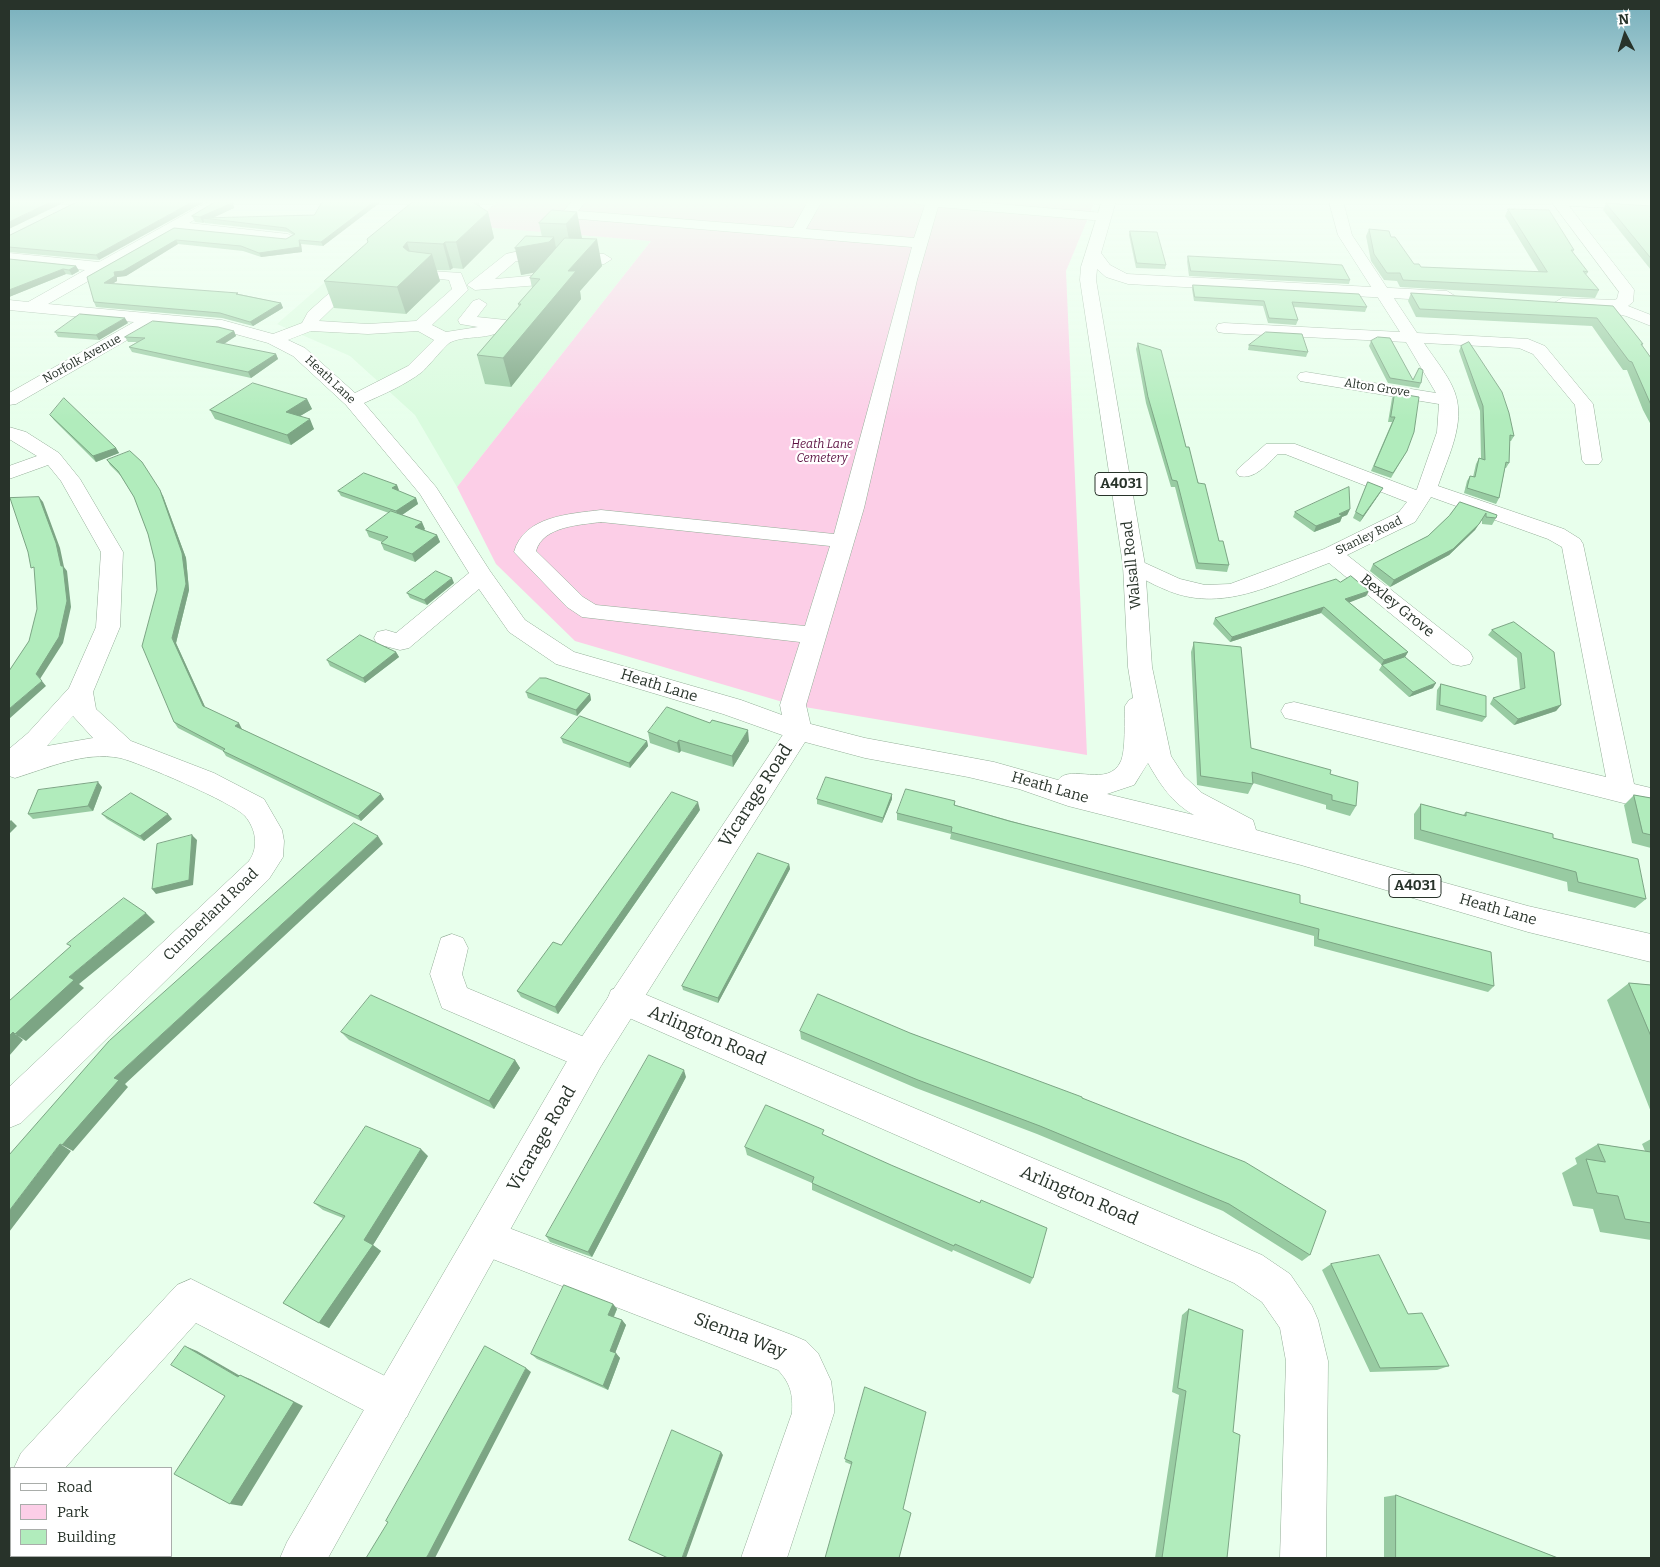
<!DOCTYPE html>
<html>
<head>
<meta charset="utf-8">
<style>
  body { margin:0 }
  #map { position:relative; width:1660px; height:1567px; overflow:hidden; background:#e8ffec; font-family:Bitter,serif }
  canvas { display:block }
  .frame { position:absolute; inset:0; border:10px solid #28332a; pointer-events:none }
  .legend { position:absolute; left:10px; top:1467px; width:162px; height:90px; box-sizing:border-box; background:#fff; border:1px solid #a9adaa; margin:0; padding:6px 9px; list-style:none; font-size:15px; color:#28332a }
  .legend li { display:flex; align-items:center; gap:10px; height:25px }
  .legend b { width:25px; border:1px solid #a9adaa }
  .north { position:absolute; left:1600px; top:10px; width:50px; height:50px; -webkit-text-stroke:4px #fff; paint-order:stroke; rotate:355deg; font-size:14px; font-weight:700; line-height:20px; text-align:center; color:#28332a }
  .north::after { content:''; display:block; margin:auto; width:18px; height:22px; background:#28332a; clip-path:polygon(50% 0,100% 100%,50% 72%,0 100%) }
</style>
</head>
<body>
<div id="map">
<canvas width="1660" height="1567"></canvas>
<div class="frame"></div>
<ul class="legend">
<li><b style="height:6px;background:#fff"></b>Road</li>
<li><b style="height:14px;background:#fccee7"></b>Park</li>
<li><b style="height:14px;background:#b1ecbc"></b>Building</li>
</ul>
<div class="north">N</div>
</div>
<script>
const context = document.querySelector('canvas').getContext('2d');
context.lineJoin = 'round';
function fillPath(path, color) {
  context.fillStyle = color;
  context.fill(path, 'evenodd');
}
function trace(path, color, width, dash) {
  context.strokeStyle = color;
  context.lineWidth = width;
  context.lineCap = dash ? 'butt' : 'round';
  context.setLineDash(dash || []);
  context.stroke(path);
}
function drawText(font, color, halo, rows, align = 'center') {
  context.font = font + ' Bitter,serif';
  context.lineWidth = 4.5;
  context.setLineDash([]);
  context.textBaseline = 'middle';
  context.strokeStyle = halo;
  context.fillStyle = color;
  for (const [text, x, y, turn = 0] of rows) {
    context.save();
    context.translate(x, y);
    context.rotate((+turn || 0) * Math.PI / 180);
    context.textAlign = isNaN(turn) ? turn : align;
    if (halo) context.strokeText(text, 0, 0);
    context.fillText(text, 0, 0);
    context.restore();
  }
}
fillPath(new Path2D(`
  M397,219L651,241L457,487L415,415L350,356L277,324Z`), '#d9fbde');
fillPath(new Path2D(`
  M498,201H1095L1066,271L1087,755L793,705L575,641L496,564L457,487L651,241L470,226Z`), '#fccee7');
const minor = new Path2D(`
  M209,201H225L189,223L288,234L295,238L288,242L176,231L48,304L222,320L273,334L302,323L308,312L354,271L359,269L367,274L319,321L368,324L416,321L452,289L449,280L416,276L413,273L416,270L461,273L468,290L432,325L446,332L478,327L460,324L458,320L473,301L479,299L487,304L477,317L506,320L508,324C496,342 468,334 451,342C446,344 429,366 422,372C405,385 384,394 364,403L436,487L490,571L525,620L574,652L741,700L782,715L780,705L800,642L582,617L567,607L514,552C524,516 569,514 601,510L834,534L912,247L568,218L561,214L572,201H586L578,211L793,228L808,201H822L806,229L914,238L925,205L916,204L914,201H964L1104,213L1111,217L1104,221L938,207L917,280L864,508L806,705L812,731L808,738L799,741L723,714L556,664L509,632L479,589L409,648L400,650L377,644L374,638L377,632L386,630L396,633L469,573L420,494L346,405L293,356L268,343L221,330L155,324L16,404L9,405V393L134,322L9,310V300L28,302L85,270L9,262V253L99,262ZM311,331L368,334L418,331L434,340L408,366L355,393L305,348L288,340ZM601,522L830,546L805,626L596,605L583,597L536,551C543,526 580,525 601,522Z
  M1329,201H1343L1352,235L1417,333L1528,339L1545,346L1593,404L1602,460L1599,464H1585L1582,460L1575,405L1533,354L1519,348L1424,343C1435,360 1453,380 1457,400C1463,429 1447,459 1438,486L1564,529L1580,539L1583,544L1634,784L1651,788V810L1294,720L1285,718L1281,711L1285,704L1294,702L1606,777L1562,547L1548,539L1431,497L1415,522L1347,555L1470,652L1473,658L1470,664L1461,666L1452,664L1329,563C1276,583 1221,615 1164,589C1151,584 1139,576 1126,570L1123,565L1126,560L1134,558L1180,579L1205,585L1230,584L1324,549L1399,512L1407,502L1285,454H1278C1267,464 1255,480 1239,476L1236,472L1239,468L1266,444H1295L1416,490L1417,489L1437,432L1439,404L1306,382L1300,381L1297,377L1300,373L1306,372L1436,393L1406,342L1224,333L1218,332L1216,328L1218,324L1224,323L1400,332L1338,235Z
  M1551,201L1651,202V210L1569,206L1632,287L1634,290L1632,293H1620Z
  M524,250L604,254L612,259L604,264L516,261L495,279L540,275L548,280L540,285L475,290L467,285L506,254Z
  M9,427L26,432L59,453L80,479L123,552L120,627L93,692L96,709L131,741L214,773L264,799L282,830L284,841L283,857L269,879L21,1123L9,1128V1087L249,861C259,847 256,829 245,816C234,803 138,762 120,758C84,751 48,768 15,778L9,776V749L28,733L69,688L96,627L101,552L61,481L48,465L9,479V466L37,456L9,439ZM73,716L93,738L47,746Z
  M452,934L463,938L468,948L462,974L467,988L601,1044L606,1055L601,1066L589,1071L442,1008L430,974L441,938Z
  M623,985L1262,1255L1290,1274L1312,1306L1318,1320L1328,1361L1326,1558H1280L1286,1361L1280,1328L1262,1302L1234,1283L611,1010L607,1000L611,990Z
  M485,1219L792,1335L806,1341L818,1353L831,1381L834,1404V1413L787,1558H741L792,1413C793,1395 791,1384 778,1370L472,1251L466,1238L472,1225Z
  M191,1279L407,1387L413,1402L407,1417L392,1423L377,1417L196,1323L65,1468H14L21,1453L177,1285Z
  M11,1474V1520L9,1521V1475Z`);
const major = new Path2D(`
  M1102,201H1116L1101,253L1110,265L1127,274L1447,291L1455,296L1447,301L1128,284L1106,277L1097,269L1096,280L1145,565L1152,667L1171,756L1184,776L1202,793L1253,820L1256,830L1528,906L1651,934V962L1528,932L1301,865L1068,806L1019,789L968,777L865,758L805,742L601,1066L328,1558H280L287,1542L577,1044L790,724L799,721L865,738L994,762L1058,780C1071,763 1108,789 1121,761C1126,749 1124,720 1125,706L1129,700L1133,698L1128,667L1123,565L1080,280L1081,267ZM1148,763C1160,784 1172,803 1194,815L1107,794L1134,785Z
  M1626,285L1634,290L1633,302L1628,306L1651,315V326L1626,316L1596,309L1562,308L1554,303L1562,298L1614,300L1617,299L1620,287Z`);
trace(minor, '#94ae98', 1);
trace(major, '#94ae98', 1);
fillPath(minor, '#fff');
fillPath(major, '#fff');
fillPath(new Path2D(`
  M79,201L99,260L9,252V236Z
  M323,201H382L323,246L301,244L302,252L261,257L243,251L178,244L126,276L117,277V281L113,283L239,294L281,303L283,308L253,326L222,318L96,307L94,302L87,277L174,228L286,239L293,235L288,232L205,223L204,222L203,223L195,222L192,216L234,208L213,218L314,215Z
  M417,201H479L480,207L488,212L494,238L463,269L453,268L450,270H436L440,281L406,314L334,308L324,281Z
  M1606,203L1651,206V270L1603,210Z
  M1508,209L1574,250L1572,253L1588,272L1586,275L1599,290L1595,298L1400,287L1397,281L1384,280L1371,261L1366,236L1369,229L1391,237L1414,264L1421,267L1539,272L1505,216Z
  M552,210L582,238L602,266L580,291L581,299L511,387L485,384L477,355L519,307L518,304L532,288L530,278L535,272L521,275L542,237L539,223Z
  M1130,231L1166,265L1165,269L1136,268L1129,235Z
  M1188,256L1350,280L1349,284L1189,276L1187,261Z
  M9,259L76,266L79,271L72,275L66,274L9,297Z
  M1193,285L1367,307L1365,312L1294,307L1298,320L1296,325L1268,323L1263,306L1194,301L1192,289Z
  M1411,293L1613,306L1643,344L1642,345L1651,358V425L1643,410L1627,370H1623L1592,326L1416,317L1408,301Z
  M128,323L99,340L58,337L55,332Z
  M234,331L236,336L224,344L276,354L278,359L251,378L132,352L129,347L137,342H128L125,337Z
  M1371,341L1413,380L1421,383L1419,388L1388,383L1369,346Z
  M1138,343L1186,447L1219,541L1229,565L1227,572L1196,569L1175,487H1171L1146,403L1136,349Z
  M1249,345L1308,352L1306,357L1248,350Z
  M1461,346L1514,436L1511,441H1510L1509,463L1506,468H1505L1499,498L1496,504L1464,493L1467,481L1470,476L1473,477L1476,464L1479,458L1481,459L1480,411L1459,351Z
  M1395,393L1407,451L1391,478L1371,471L1392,422H1388L1392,398Z
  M307,399L312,409L300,416L314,429L291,445L215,419L210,410Z
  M50,415L116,448L119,453L96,462L54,420Z
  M107,460L163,496L186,558L189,590L176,643L205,707L242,729L384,799L361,821L226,756L223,751L178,728L174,722L155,562L148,534L134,497L121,476L110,465Z
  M1368,482L1380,493L1360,522L1353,518Z
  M397,485L398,491L416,498L418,504L402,515L425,529L424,530L437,535L440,542L415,562L384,550L381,543L382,542L369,537L366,530L389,513L341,496L338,491Z
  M1460,502L1496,518L1492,525L1482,524V520L1475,530L1449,555L1390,587L1370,571L1373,564L1428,536L1449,516Z
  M1350,509L1347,515L1342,517L1340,522L1314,532L1293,517L1295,512Z
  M1340,582L1369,591L1366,596L1349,602L1408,652L1405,657L1433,688L1409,697L1379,670L1382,665L1321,613L1230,642L1213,624L1215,618Z
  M454,583L427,605L410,598L407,593Z
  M1514,622L1561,705L1556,711L1514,725L1490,704L1493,698L1520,690L1517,658L1488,635L1492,630Z
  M1194,642L1251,748L1330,774L1356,806L1350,816L1326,809V805L1253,783V784L1248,794L1197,785L1191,652Z
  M396,652L399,657L365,683L330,666L327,660Z
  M1441,684L1486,717L1482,722L1436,710L1437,690Z
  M526,692L590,694L591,700L577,716L528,698Z
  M648,732L749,741L733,767L681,751L679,753L650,743Z
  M561,738L647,741L648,746L630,768L563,743Z
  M102,787L93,811L33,819L28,814Z
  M1634,795L1651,798V848L1632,843L1624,805Z
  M817,799H892L882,823L817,804Z
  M955,801V805L1300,903L1494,986L1488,992L1314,946V936L950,839L951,834L897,820V813Z
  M1421,804L1463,815L1466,812L1553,838L1646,899L1635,908L1568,891L1567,882L1414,839V814Z
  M700,810L558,1014L521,997L517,991L561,945Z
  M102,814L172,819L144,841L107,819Z
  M789,864L790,869L718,1003L683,990L682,986Z
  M1629,983L1651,985V1112L1607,1000Z
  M800,1031L910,1033L1082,1098L1310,1255L1302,1261L1223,1211L1037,1134L916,1088L801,1039Z
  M341,1032L515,1060L520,1068L494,1109L349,1040Z
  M686,1077L592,1257L550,1242L546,1236Z
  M824,1135L1033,1278L1030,1284L953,1250L952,1252L812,1190V1183L747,1155L745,1147Z
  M1651,1139V1240L1600,1232L1593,1209L1573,1206L1562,1173L1577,1164L1575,1158L1598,1144L1645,1151L1642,1144Z
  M428,1156L373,1245L381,1251L329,1328L283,1303L343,1218L323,1210L314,1203Z
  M1331,1264L1408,1314L1449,1366L1437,1370L1370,1372L1322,1270Z
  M613,1304L617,1309L614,1317L622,1320L626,1325L615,1353L620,1358L608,1390L537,1359L531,1354Z
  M1189,1309L1233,1432L1227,1558H1155L1179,1395L1172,1392L1182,1315Z
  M865,1387L903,1509L852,1465L845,1462Z
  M1396,1495L1558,1558H1384V1497Z`), '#98cba2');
fillPath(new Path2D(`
  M53,201H67L9,229V222Z
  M194,201H206L99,260L96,255Z
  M231,201H233L234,208L210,219L203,218L204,222L203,223L200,217Z
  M375,201H382L323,246L321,242Z
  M469,201H479L480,207L475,224Z
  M488,212L494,238L463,269L456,242Z
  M577,212L582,238L571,250L566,224Z
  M554,237L559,264L555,269L521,275L515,248Z
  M597,239L602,266L580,291L581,299L511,387L503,358L568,271Z
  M176,240L178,244L126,276L117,277V281L106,288L104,283L114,272Z
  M299,240L301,244L302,252L261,257L259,253Z
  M407,242L415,269L403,247Z
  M445,242L453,268L450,270L443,244Z
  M432,254L440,281L406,314L397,287Z
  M76,266L79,271L72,275L69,270Z
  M63,269L66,274L9,297V290Z
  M281,303L283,308L253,326L250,322Z
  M125,318L128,323L99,340L96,335Z
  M234,331L236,336L219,347L216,342Z
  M276,354L278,359L251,378L248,372Z
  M307,399L312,409L290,422L286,412Z
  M310,419L314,429L291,445L287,435Z
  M116,448L119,453L96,462L93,456Z
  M397,485L399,490L394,494L392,488Z
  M1383,488L1380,493L1360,522L1363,516Z
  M160,490L163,496L186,558L189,590L176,643L207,711L203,706L172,638Z
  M39,497L43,502L60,548L64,567L67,571L71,607L63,643L40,679L36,674L61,566Z
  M416,498L418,504L399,517L396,511Z
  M1350,509L1347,515L1342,517L1340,522L1314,532L1316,526Z
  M1486,513L1475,530L1449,555L1390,587L1394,580Z
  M422,522L425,529L418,535L415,527Z
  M437,535L440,542L415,562L412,554Z
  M452,578L454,583L427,605L424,600Z
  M1369,591L1366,596L1343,605L1345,599Z
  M1324,607L1321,613L1230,642L1232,637Z
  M396,652L399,657L365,683L363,678Z
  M1408,652L1405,657L1381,665L1384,660Z
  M42,681L46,686L9,719V709Z
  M1436,683L1433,688L1409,697L1413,692Z
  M590,694L591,700L577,716L576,710Z
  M1561,705L1556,711L1514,725L1518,719Z
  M239,723L242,729L239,731L235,726Z
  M748,730L749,741L733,767L732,756Z
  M679,740L681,751L679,753L677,743Z
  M647,741L648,746L630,768L629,763Z
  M98,782L102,787L93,811L88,806Z
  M381,794L384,799L361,821L358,816Z
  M892,794V799L882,823L883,818Z
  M698,802L700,810L558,1014L555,1007Z
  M168,814L172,819L144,841L140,836Z
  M11,820L17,826L9,834V822Z
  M192,835L197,840L193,885L156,894L152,889Z
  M378,836L383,844L125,1084L128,1087L73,1151L62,1145L114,1078Z
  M789,864L790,869L718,1003V998Z
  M146,913L155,922L79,984L84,988L26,1041L15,1034L69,977Z
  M13,1032L23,1040L9,1056V1036Z
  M515,1060L520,1068L494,1109L489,1101Z
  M684,1070L686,1077L592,1257L588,1252Z
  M60,1144L71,1151L9,1232V1211Z
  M421,1149L428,1156L373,1245L381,1251L329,1328L319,1323L364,1240Z
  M613,1304L617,1309L612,1320L608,1315Z
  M622,1320L626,1325L614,1356L610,1351Z
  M185,1346L197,1351L249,1381L238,1377Z
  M616,1353L620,1358L608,1390L603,1386Z
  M526,1368L531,1372L436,1556L435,1558H426Z
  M240,1375L250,1379L303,1406L242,1506L230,1504Z
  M721,1452L723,1455L686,1558H682Z`), '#7ca584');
const building = new Path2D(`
  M9,201H53L9,222Z
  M79,201H194L96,255L9,247V236Z
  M217,201H231L232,203L200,217L192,216Z
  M323,201H375L321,242L299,240L300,247L259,253L241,246L176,240L123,271L114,272L115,276L104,283L238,293L236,294L281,303L250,322L220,313L94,302L87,277L174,228L286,239L295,234L286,228L203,218L314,215Z
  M417,201H471L488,212L456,242H445L443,244L407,242L403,247L408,251L432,254L397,287L324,281L368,242L367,239L411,203Z
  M1606,203L1651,206V216H1650L1651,218V258Z
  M1508,209L1549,210L1574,250H1571L1588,272L1583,271L1599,290L1403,280L1400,273H1387L1374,254L1369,229L1389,231L1391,237H1395L1414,264H1419L1421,267L1547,272Z
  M552,210L577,212L566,224L539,223Z
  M1130,231L1157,232L1166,265L1137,263Z
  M526,236L554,237L549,242L515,248Z
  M565,238L597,239L568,271H576L503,358L477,355L521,304H518L540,279L530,278Z
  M1188,256L1284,261L1342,265L1350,280L1191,271Z
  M9,259L76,266L69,270L63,269L9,290Z
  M1193,285L1359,294L1367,307L1292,302L1298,320L1269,318L1264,301L1195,297Z
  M1411,293L1613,306L1643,344H1641L1651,358V405L1632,362L1629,361L1597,318L1420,309Z
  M80,314L125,318L96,335L55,332Z
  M153,321L218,327L234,331L216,342L276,354L248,372L129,347L145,338L125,337Z
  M1266,332L1302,334L1308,352L1249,345Z
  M1378,337L1390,338L1413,380L1419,368L1423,370L1421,383L1390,378L1371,341Z
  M1469,342L1502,392L1509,413L1514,436L1510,435L1509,463L1506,462L1499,498L1467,488L1470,476L1475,477L1479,458L1485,460L1483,406L1461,346Z
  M1138,343L1161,350L1186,447H1189L1198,483L1205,484L1219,541H1223L1229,565L1198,563L1177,481L1172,480L1148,397Z
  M253,383L307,399L286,412L310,419L287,435L210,410Z
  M1395,393L1419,397L1414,432L1407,451L1393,473L1374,466L1395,417H1391Z
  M64,398L116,448L93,456L50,415Z
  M130,451L142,462L160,490L182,553L186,584L172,638L203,706L239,723L235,726L381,794L358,816L223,751L225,749L174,722L142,646L157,590L155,562L148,534L134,497L118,471L107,460Z
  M364,473L397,485L392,488L416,498L396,511L338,491Z
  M1368,482L1383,488L1363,516L1356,512Z
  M1349,487L1350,509L1339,514L1342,516L1316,526L1295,512Z
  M39,497L56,543L61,566H63L67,601L59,637L36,674L42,681L9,709V671L29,641L37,609L34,567L31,568L28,552L10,498Z
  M1460,502L1497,515L1496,518L1486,517V513L1479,524L1453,549L1394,580L1373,564L1428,536L1449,516Z
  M391,511L422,522L415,527L437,535L412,554L381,543L388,537L366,530Z
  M436,571L452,578L424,600L407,593Z
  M1351,576L1369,591L1345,599L1408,652L1384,660L1324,607L1232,637L1215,618L1336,579L1340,582Z
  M1514,622L1554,652L1561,705L1518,719L1493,698L1525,688L1521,653L1492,630Z
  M360,635L396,652L363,678L327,660Z
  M1194,642L1241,647L1251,748L1331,770L1330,774L1358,782L1356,806L1332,800V795L1252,772L1253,784L1201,776Z
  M1405,657L1436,683L1413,692L1382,665Z
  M540,678H546L590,694L576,710L526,692Z
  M1441,684L1486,696V717L1440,705Z
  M667,707L710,723L712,720L748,730L732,756L679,740L677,743L648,732Z
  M580,716L647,741L629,763L561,738Z
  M826,777L892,794L883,818L817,799Z
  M98,782L88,806L28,814L38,790Z
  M906,789L955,801L954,805L1009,821L1300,895V903L1491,952L1494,986L1318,939L1319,929L951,832L952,827L897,813Z
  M672,792L698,802L555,1007L517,991L553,942L561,945Z
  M131,793L168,814L140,836L102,814Z
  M1634,795L1651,798V835L1643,833Z
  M1421,804L1466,816V812L1553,834V838L1638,859L1646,899L1578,882L1576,872L1421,830Z
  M354,823L378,836L114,1078L119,1080L62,1145L60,1144L9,1211V1155L109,1041Z
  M192,835L189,880L152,889L157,844Z
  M758,853L789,864L718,998L682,986Z
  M124,898L146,913L69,977L74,980L15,1034L13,1032L9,1036V1001L71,946L67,944Z
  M1629,983L1651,985V1036Z
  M818,994L910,1033L1082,1097V1098L1245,1162L1326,1211L1310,1255L1229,1204L1040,1126L918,1080L800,1031Z
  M371,995L515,1060L489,1101L341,1032Z
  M649,1055L684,1070L588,1252L546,1236Z
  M766,1105L824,1130L822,1134L891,1165L980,1203L981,1200L1047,1228L1033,1278L955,1244L954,1246L812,1183L814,1177L745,1147Z
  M366,1126L421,1149L364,1240L373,1245L319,1323L283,1303L345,1216L314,1203Z
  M1598,1144L1651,1152V1223L1625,1219L1618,1196L1597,1193L1586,1159L1605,1162Z
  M1379,1255L1408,1314L1422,1313L1449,1366L1380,1368L1331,1264Z
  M564,1285L613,1304L608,1315L622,1320L610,1351L616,1353L603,1386L531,1354Z
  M1189,1309L1243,1330L1233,1432L1240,1435L1227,1558H1162L1186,1391L1178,1388Z
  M185,1346L238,1377L240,1375L294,1402L230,1504L174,1474L225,1396L171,1365Z
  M485,1346L526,1368L428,1555L426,1558H366L388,1522L386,1521Z
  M865,1387L926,1412L903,1509L911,1513L899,1558H825L852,1462L845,1459Z
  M672,1430L721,1452L682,1558H668L629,1540Z
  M1396,1495L1558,1558H1396Z`);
fillPath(building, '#b1ecbc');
trace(building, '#7ca584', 1);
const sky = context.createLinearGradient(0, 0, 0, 420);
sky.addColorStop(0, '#77afbc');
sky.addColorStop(0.48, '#f5fff6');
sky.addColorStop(1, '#f5fff600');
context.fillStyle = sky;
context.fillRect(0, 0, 1660, 420);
drawText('12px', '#28332a', '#fff', [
  ["Norfolk Avenue",82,359,-29],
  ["Heath Lane",330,380,43],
  ["Alton Grove",1377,388,9],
  ["Stanley Road",1369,536,-26]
]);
drawText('italic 12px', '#5c1142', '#fff', [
  ["Heath Lane",822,445],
  ["Cemetery",822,459]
]);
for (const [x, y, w] of [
  [1121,484,52],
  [1415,886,52]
]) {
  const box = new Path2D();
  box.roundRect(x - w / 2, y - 11.5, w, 23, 4);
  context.fillStyle = '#fff';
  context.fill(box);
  trace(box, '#28332a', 1);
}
drawText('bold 14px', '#28332a', null, [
  ["A4031",1121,484],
  ["A4031",1415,886]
]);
drawText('15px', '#28332a', '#fff', [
  ["Walsall Road",1132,565,-96],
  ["Bexley Grove",1397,606,39],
  ["Heath Lane",659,686,17],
  ["Heath Lane",1050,788,16],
  ["Heath Lane",1498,910,16],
  ["Cumberland Road",211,915,-44]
]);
drawText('18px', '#28332a', '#fff', [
  ["Vicarage Road",756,796,-57],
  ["Arlington Road",707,1036,23],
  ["Vicarage Road",542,1139,-60],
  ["Arlington Road",1079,1196,23],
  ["Sienna Way",740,1336,21]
]);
</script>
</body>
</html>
